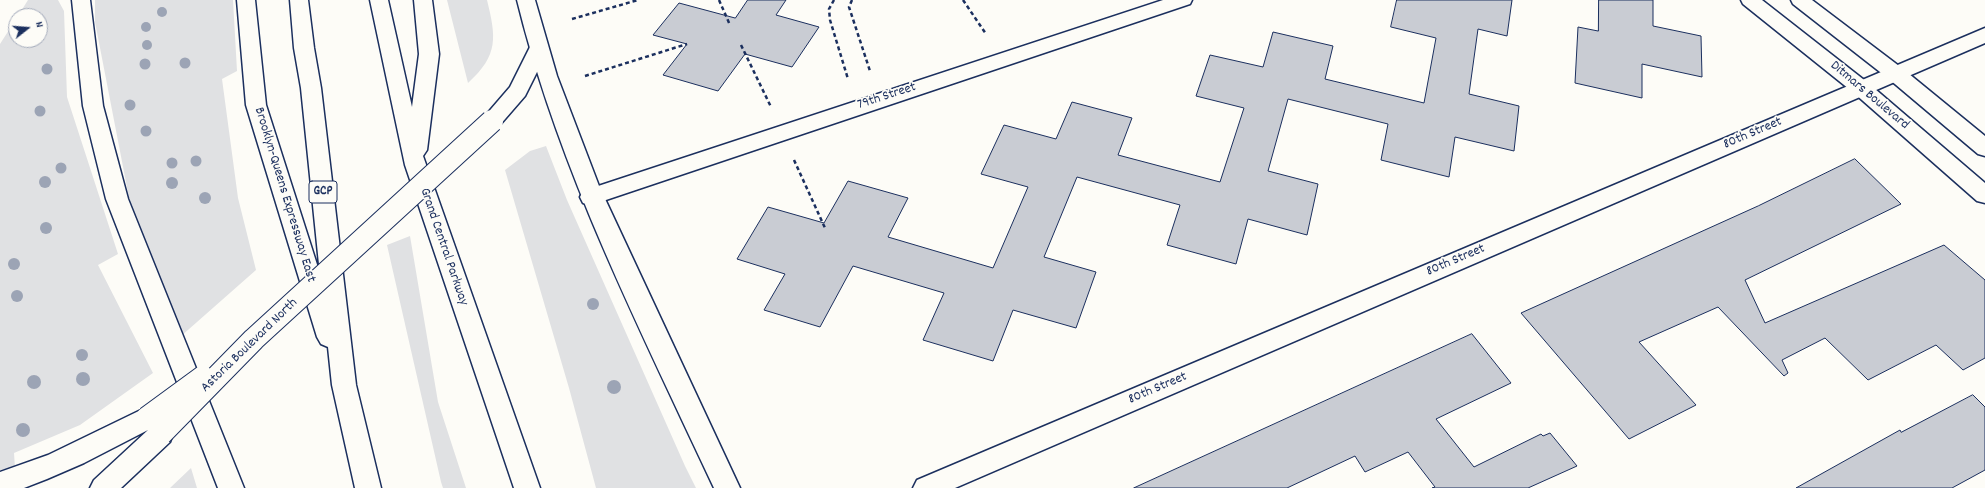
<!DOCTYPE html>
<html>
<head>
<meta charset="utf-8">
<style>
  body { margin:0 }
  #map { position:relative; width:1985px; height:488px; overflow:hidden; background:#fdfcf7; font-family:Dekko,sans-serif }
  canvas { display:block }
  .north { position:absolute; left:8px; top:8px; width:40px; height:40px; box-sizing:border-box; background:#fdfcf7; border:1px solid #a3aaba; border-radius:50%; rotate:73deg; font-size:11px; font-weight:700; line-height:16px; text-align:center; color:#1b2f5e }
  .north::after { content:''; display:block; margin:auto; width:14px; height:18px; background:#1b2f5e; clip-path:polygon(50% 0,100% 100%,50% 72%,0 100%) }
</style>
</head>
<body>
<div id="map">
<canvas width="1985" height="488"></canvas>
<div class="north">N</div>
</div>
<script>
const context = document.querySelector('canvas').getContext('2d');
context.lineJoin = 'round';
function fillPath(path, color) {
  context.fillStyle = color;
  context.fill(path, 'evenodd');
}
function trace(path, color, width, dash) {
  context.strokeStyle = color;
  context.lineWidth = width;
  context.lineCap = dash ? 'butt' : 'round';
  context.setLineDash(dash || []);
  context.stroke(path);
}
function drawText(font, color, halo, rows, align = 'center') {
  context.font = font + ' Dekko,sans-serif';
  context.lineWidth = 3.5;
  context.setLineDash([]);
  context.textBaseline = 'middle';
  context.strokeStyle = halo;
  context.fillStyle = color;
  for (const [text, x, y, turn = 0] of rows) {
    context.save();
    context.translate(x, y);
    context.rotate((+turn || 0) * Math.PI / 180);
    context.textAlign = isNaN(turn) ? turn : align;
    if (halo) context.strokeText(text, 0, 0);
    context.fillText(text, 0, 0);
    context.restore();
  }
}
fillPath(new Path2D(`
  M28,0H58L64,11L67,97L118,254L98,265L153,373L80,425L14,453L15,468L0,470V44L16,19V40H40V16H18Z
  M95,0H233L237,71L222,79L238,198L256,270L180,337L131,208L95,22Z
  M447,0H487C496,37 499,55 468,83Z
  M546,146L567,200L685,466L696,488H596L569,388L505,170L530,151Z
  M410,236L438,402L466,488H443L441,482L387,245Z
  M191,468L197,488H170Z`), '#e0e1e3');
const building = new Path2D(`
  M748,0H786L776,15L819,27L792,67L745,54L718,91L663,75L687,44L653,35L679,3L735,18Z
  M1397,0H1512L1507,36L1478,29L1469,94L1519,106L1514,151L1455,137L1449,177L1381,160L1388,124L1288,99L1268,171L1318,184L1307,235L1248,219L1236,264L1167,245L1180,205L1077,177L1044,257L1096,272L1076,328L1013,310L993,361L923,340L944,293L853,266L820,327L764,310L785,274L737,259L768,207L824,223L848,181L908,198L888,237L993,268L1028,187L981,174L1004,125L1056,139L1072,102L1132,118L1118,155L1220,182L1244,108L1196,96L1210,55L1263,67L1273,32L1333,46L1325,79L1424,103L1436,38L1391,27Z
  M1599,0H1653V26L1701,36L1702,77L1642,64V98L1575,83L1578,27L1598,31Z
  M1855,159L1901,204L1745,280L1765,323L1944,245L1985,280V358L1963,370L1936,345L1868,380L1825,338L1782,360L1788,373L1784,376L1718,307L1639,342L1696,405L1629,439L1521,313L1758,206Z
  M1472,334L1511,383L1436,419L1474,467L1541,434L1543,436L1550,433L1577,466L1528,488H1432L1435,487L1408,452L1365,472L1355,456L1287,488H1134Z
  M1973,395L1985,407V470L1952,488H1796L1900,430L1901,432Z`);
fillPath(building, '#c9ccd3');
trace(building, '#1b2f5e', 1);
const minor = new Path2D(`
  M1163,0H1192L1190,4L591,205L583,203L580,197L583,191Z
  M1985,28V43L955,488H913L917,480Z`);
const tertiary = new Path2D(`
  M1741,0H1762L1868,83L1985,183V203L1977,201L1854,93L1743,4Z
  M1791,0H1812L1903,69L1985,136V156L1978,154L1889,79L1793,4Z`);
const secondary = new Path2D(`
  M517,0H535L557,76L599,186L740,488H714C640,329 559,171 517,0Z`);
const primary = new Path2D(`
  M538,43L545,45L548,50L525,96L499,126L492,129L485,126L482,121L485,116L510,87L531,45Z
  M147,407L156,410L159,418L156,425L161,423L170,426L173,434L170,442L121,488H90L94,480L148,430L84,463L47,479L24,488H0V472L48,455Z`);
const motorway = new Path2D(`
  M72,0H90L103,106L128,199L244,488H218L106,199L83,106Z
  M237,0H255L266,105L320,274L301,88L294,48L290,0H308L314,48L321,88L356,385L381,488H355L332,385L328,347L321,344L317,337L246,105Z
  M370,0H388L412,107L419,54L414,0H432L439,54L427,150L423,156L540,488H514L405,165Z`);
trace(minor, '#1b2f5e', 3);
trace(tertiary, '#1b2f5e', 3);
trace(secondary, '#1b2f5e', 3);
trace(primary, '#1b2f5e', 3);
trace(motorway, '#1b2f5e', 3);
trace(new Path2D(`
  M719,0L730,25
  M834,0L829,9L830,20L848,79
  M852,0L849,7L870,71
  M963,0L986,34
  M572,19L638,0
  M741,45L771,107
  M585,76L687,44
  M794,160L825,228`), '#1b2f5e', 2.5, [4, 3]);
fillPath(minor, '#fdfcf7');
fillPath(tertiary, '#fdfcf7');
fillPath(secondary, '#fdfcf7');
fillPath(primary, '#fdfcf7');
fillPath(motorway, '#fdfcf7');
const primaryBridge = new Path2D(`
  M147,418L203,377
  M161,434L254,339L492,121`);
trace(primaryBridge, '#1b2f5e', 24, []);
trace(primaryBridge, '#fdfcf7', 22);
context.fillStyle = '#9ca4b5';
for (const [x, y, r] of [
  [162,12,5],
  [146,27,5],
  [147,45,5],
  [185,63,5.5],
  [145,64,5.5],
  [47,69,5.5],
  [130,105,5.5],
  [40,111,5.5],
  [146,131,5.5],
  [196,161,5.5],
  [172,163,5.5],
  [61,168,5.5],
  [45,182,6],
  [172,183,6],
  [205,198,6],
  [46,228,6],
  [14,264,6],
  [17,296,6],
  [593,304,6],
  [82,355,6],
  [83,379,7],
  [34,382,7],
  [614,387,7],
  [23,430,7]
]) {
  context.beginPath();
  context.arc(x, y, r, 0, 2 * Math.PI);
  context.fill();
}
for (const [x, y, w] of [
  [323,192,28]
]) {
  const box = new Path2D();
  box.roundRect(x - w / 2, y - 11, w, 22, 3);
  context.fillStyle = '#fdfcf7';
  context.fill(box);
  trace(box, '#1b2f5e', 1);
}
drawText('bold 13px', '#1b2f5e', null, [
  ["GCP",323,192]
]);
drawText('14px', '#1b2f5e', '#fdfcf7', [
  ["Ditmars Boulevard",1869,96,40],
  ["79th Street",887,97,-18],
  ["80th Street",1753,134,-23],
  ["Brooklyn-Queens Expressway East",284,195,73],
  ["Grand Central Parkway",443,247,71],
  ["80th Street",1456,261,-23],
  ["Astoria Boulevard North",250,346,-44],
  ["80th Street",1158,389,-23]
]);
</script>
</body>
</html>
